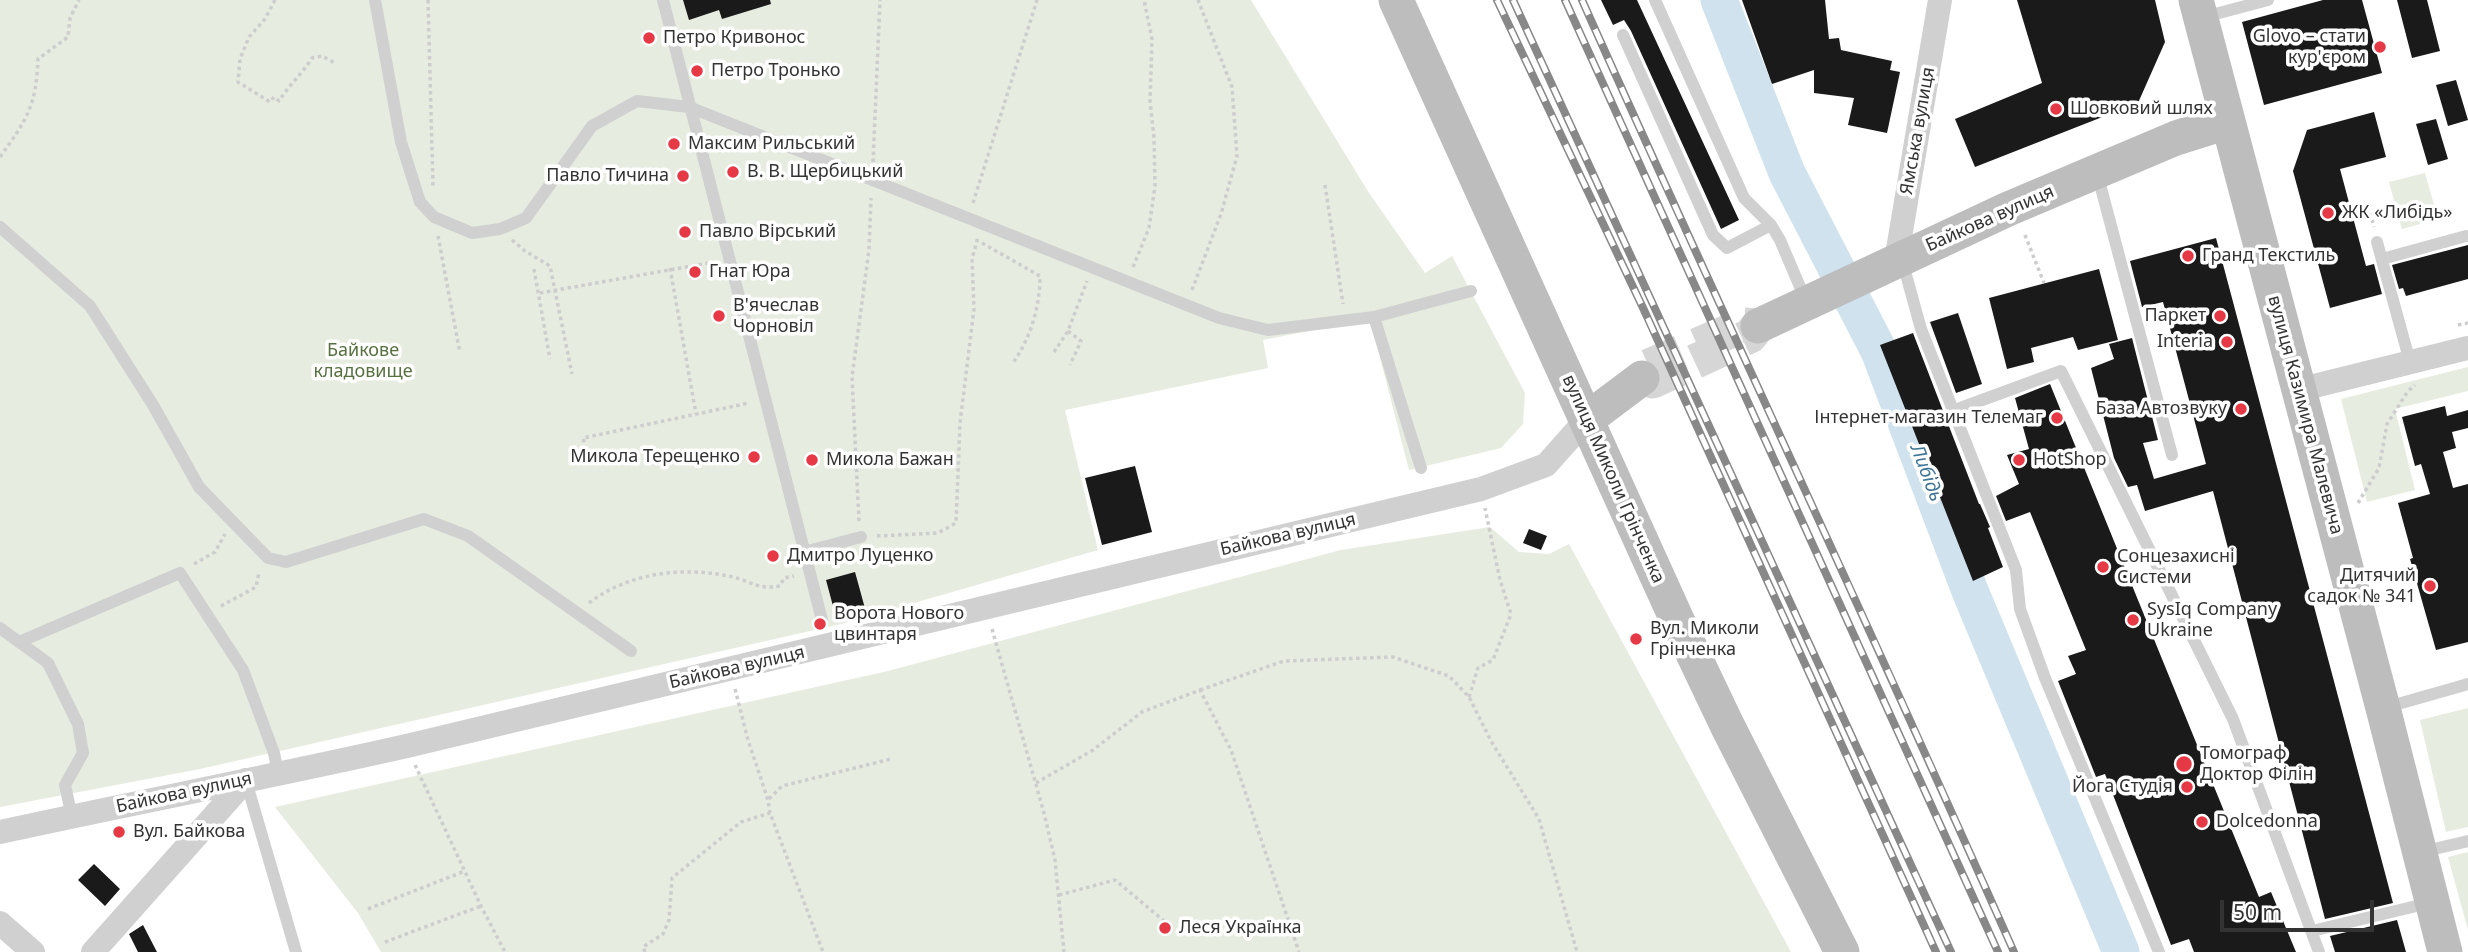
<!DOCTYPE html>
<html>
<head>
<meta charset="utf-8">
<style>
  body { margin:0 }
  #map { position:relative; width:2468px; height:952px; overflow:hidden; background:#fff; font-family:"Noto Sans",sans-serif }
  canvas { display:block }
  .scale { position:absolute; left:2220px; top:900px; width:154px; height:32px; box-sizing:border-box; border:4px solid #333; border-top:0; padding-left:9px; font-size:21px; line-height:24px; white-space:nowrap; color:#333; -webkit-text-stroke:5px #fff; paint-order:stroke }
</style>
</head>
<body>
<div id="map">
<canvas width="2468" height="952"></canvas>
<div class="scale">50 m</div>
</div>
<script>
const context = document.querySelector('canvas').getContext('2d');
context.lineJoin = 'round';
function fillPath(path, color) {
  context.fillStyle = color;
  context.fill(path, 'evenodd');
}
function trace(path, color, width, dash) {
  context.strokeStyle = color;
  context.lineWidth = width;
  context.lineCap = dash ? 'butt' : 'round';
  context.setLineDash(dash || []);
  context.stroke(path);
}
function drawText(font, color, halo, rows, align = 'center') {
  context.font = font + ' "Noto Sans",sans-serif';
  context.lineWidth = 7;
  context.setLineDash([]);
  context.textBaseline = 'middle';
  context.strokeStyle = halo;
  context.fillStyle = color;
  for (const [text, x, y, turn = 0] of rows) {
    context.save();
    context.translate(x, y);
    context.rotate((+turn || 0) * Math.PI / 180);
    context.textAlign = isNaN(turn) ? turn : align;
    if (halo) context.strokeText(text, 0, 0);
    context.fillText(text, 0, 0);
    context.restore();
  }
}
fillPath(new Path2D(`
  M0,0H1251L1369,193L1425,273L1452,256L1525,393L1523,424L1501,448L1409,470L1370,319L1263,340L1268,368L1065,410L1098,550L841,624L200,769L0,807Z
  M2425,173L2438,219L2402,229L2389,182Z
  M2468,367V391L2395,409L2415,490L2367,502L2341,399Z
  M1490,527L1519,552L1549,554L1569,544L1791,952H381L358,913L275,807L888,671L1341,550Z
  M2468,708V827L2446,832L2420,720Z
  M2468,852V930L2448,857Z`), '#e6ecdf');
trace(new Path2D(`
  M1719,0L1787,173L1879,351L1970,591L2121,952`), '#cfe2ee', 37);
fillPath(new Path2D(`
  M683,0H770L771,4L722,19L719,10L689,20Z
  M1601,0H1637L1739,220L1721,229L1631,31L1624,20L1613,25Z
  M1742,0H1825L1829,39L1839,38L1841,50L1892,61L1890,70L1900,72L1887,133L1848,125L1854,98L1814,93V70L1772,84Z
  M2017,0H2155L2165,42L2138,103L1975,167L1955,119L2042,83Z
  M2323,0H2362L2382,73L2264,105L2242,22Z
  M2397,0H2427L2440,51L2412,58Z
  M2456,80L2468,120L2448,126L2436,85Z
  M2374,112L2386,157L2340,169L2366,266L2374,264L2382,294L2330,308L2293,171L2307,130Z
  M2436,119L2448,159L2428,165L2416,124Z
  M2216,238L2393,903L2325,919L2213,491L2145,511L2137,485L2128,487L2114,458L2091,368L2114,359L2109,344L2132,338L2158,440L2143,443L2154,479L2206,464L2163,302L2142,307L2130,261Z
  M2468,245V279L2406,296L2403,288L2399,289L2392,265Z
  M2099,269L2118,340L2078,350L2073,337L2031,348L2034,362L2007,369L1989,298Z
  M1958,313L1982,384L1956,393L1930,322Z
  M1913,333L1979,504H1980L1990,527L1988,528L2003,567L1973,581L1880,345Z
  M2050,384L2259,897L2271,892L2296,952H2194L2189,939L2171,945L2105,774L2096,777L2058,681L2076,674L2068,656L2086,650L2030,512L2006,521L1996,496L2019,484L2007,455L2029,449L2015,398Z
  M2445,406L2447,416L2468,410V428L2452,432L2456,448L2443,452L2453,488L2468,484V642L2436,650L2410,559L2413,558L2398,503L2430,494L2421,464L2415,466L2402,417Z
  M1135,466L1152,532L1102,545L1085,478Z
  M1529,529L1547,536L1541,550L1523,543Z
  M855,572L866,612L837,621L826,580Z
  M94,864L120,889L105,906L78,880Z
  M2397,920L2406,952H2335L2330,936Z
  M143,925L157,952H138L129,934Z`), '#1a1a1a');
trace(new Path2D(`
  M1744,325L1758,326L1750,336L1653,381L1642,378L1647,367Z`), '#d6d6d6', 35, [35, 18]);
trace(new Path2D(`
  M275,0L265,19L249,37L240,59L238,82L270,102L274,97L279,101C289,85 302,74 312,58L322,56L335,63
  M428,0L433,187
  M0,157C27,119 36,107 38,59L68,37L70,18L79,0
  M873,162L880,0
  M1325,185L1343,304
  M973,203L1037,0
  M2370,213L2374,227
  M2025,235L2044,283
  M438,236L460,353
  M512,240L525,251L550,266L572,374
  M982,243L1040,276C1040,307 1030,340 1012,364
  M1133,267L1149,228L1155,186L1154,138L1150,101L1152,39L1144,0
  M670,268L696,414
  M534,269L550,359
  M1192,290L1221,214L1237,156L1232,87L1198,0
  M540,293L714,262
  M2458,325L2468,323
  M1068,331L1081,341L1070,365
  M1054,352L1068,331L1087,281
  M586,449L583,438L749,403
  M2358,503L2379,468L2387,424L2408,391L2415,385
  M859,521L852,377L869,250L871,198
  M877,536L938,533L956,523L960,423L974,309L972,259L978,237
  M194,564L215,552L225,534
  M589,603C629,572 685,566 733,577C752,582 759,590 780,586L784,578L794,576
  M221,606L256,587L259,572
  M992,629L1044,813L1055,860L1064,952
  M735,689L748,740L768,800L770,813L823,952
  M1200,690L1284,661L1393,657L1449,676L1469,697L1491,741L1539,819L1577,952
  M1469,697L1478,668L1493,660L1511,614L1500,580L1485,508
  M415,765L481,906L505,952
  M1036,783L1093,750L1142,712L1200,690L1231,750L1299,952
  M769,799L782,786L891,759
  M1059,895L1115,880L1163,920L1165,928
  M368,909L465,871
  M385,942L481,906
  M645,952L643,947L663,934L669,920L672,878L741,822L770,813`), '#cdcdcd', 3.5, [3.5, 3.5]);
trace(new Path2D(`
  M375,0L401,142L420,202L434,217L472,233L500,229L526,218L592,126L637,101L689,107L1219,318L1268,330L1374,317L1471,291
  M663,0L822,620
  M1655,0L1744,198L1771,225L1780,240L1806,301
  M2204,17L2268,0
  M1623,35L1713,235L1727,248L1771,225
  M2097,173L2172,455
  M0,227L90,306L153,405L199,487L268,558L286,562L424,519L468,536L631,651
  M2377,242L2410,362
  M2382,259L2466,236
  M1902,260L1921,329L2016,570L2020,609L2045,678L2159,952
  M1374,317L1421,468
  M1955,410L2061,371L2233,719L2319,952
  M804,552L861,537
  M0,628L48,663L78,724L83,753L65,785L72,817
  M19,642L180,573L243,670L274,753L278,773
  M2384,708L2468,684
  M246,781L296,952
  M2421,852L2468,841
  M2312,931L2429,903`), '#d0d0d0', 12);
trace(new Path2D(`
  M1896,261L1940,0
  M2298,390L2468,348
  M0,832C137,802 275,776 411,745C768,662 1124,573 1481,489L1546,465L1586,420
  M0,923L33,952
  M93,952L246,780`), '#d0d0d0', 24);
trace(new Path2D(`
  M1396,0L1677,620L1727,725L1842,952
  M2196,0L2383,708L2445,952
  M1758,326L2008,209L2176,138L2227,122
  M1586,420L1642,378`), '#bdbdbd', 35);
const rail = new Path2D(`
  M1497,0L1644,310L1936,952
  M1513,0L1951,952
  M1565,0L1998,952
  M1582,0C1724,318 1873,633 2014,952`);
trace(rail, '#888', 8);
trace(rail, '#fff', 5, [16]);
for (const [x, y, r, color] of [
  [649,38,7,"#e63946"],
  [2380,47,7,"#e63946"],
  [697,71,7,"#e63946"],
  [2056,109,7,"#e63946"],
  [674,144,7,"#e63946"],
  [733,172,7,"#e63946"],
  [683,176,7,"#e63946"],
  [2328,213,7,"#e63946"],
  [685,232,7,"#e63946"],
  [2188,256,7,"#e63946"],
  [695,272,7,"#e63946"],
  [719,316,7,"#e63946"],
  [2220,316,7,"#e63946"],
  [2227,342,7,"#e63946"],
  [2241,409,7,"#e63946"],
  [2057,418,7,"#e63946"],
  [754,457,7,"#e63946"],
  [812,460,7,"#e63946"],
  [2019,460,7,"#e63946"],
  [773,556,7,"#e63946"],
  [2103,567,7,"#e63946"],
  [2430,586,7,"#e63946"],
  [2133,620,7,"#e63946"],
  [820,624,7,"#e63946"],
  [1636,639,7,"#e63946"],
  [2184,764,9,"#e63946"],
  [2187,787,7,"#e63946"],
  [2202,822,7,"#e63946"],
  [119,832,7,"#e63946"],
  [1165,928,7,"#e63946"]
]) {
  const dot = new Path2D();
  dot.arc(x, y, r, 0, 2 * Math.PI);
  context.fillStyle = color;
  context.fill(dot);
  trace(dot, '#fff', 2.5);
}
drawText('18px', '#333', '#fff', [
  ["Glovo – стати",2366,37,"right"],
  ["кур'єром",2366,58,"right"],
  ["Петро Кривонос",663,38],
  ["Петро Тронько",711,71],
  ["Шовковий шлях",2070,109],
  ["Максим Рильський",688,144],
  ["В. В. Щербицький",747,172],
  ["Павло Тичина",669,176,"right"],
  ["ЖК «Либідь»",2342,213],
  ["Павло Вірський",699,232],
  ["Гранд Текстиль",2202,256],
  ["Гнат Юра",709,272],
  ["В'ячеслав",733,306],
  ["Чорновіл",733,327],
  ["Паркет",2206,316,"right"],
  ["Interia",2213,342,"right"],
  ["База Автозвуку",2227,409,"right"],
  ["Інтернет-магазин Телемаг",2043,418,"right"],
  ["Микола Терещенко",740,457,"right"],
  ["Микола Бажан",826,460],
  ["HotShop",2033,460],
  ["Дмитро Луценко",787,556],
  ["Сонцезахисні",2117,557],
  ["Системи",2117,578],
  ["Дитячий",2416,576,"right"],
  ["садок № 341",2416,597,"right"],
  ["SysIq Company",2147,610],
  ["Ukraine",2147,631],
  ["Ворота Нового",834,614],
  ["цвинтаря",834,635],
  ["Вул. Миколи",1650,629],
  ["Грінченка",1650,650],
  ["Томограф",2200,754],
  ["Доктор Філін",2200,775],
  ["Йога Студія",2173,787,"right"],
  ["Dolcedonna",2216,822],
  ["Вул. Байкова",133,832],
  ["Леся Українка",1179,928]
], 'left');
drawText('18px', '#333', '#fff', [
  ["Ямська вулиця",1918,131,-80],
  ["Байкова вулиця",1990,219,-24],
  ["вулиця Казимира Малевича",2305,415,75],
  ["вулиця Миколи Грінченка",1613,479,66],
  ["Байкова вулиця",1288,535,-13],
  ["Байкова вулиця",737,668,-13],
  ["Байкова вулиця",184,793,-12]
]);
drawText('18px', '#56703f', '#fff', [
  ["Байкове",363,351],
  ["кладовище",363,372]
]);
drawText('italic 19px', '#3f7597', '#fff', [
  ["Либідь",1926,473,69]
]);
</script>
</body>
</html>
